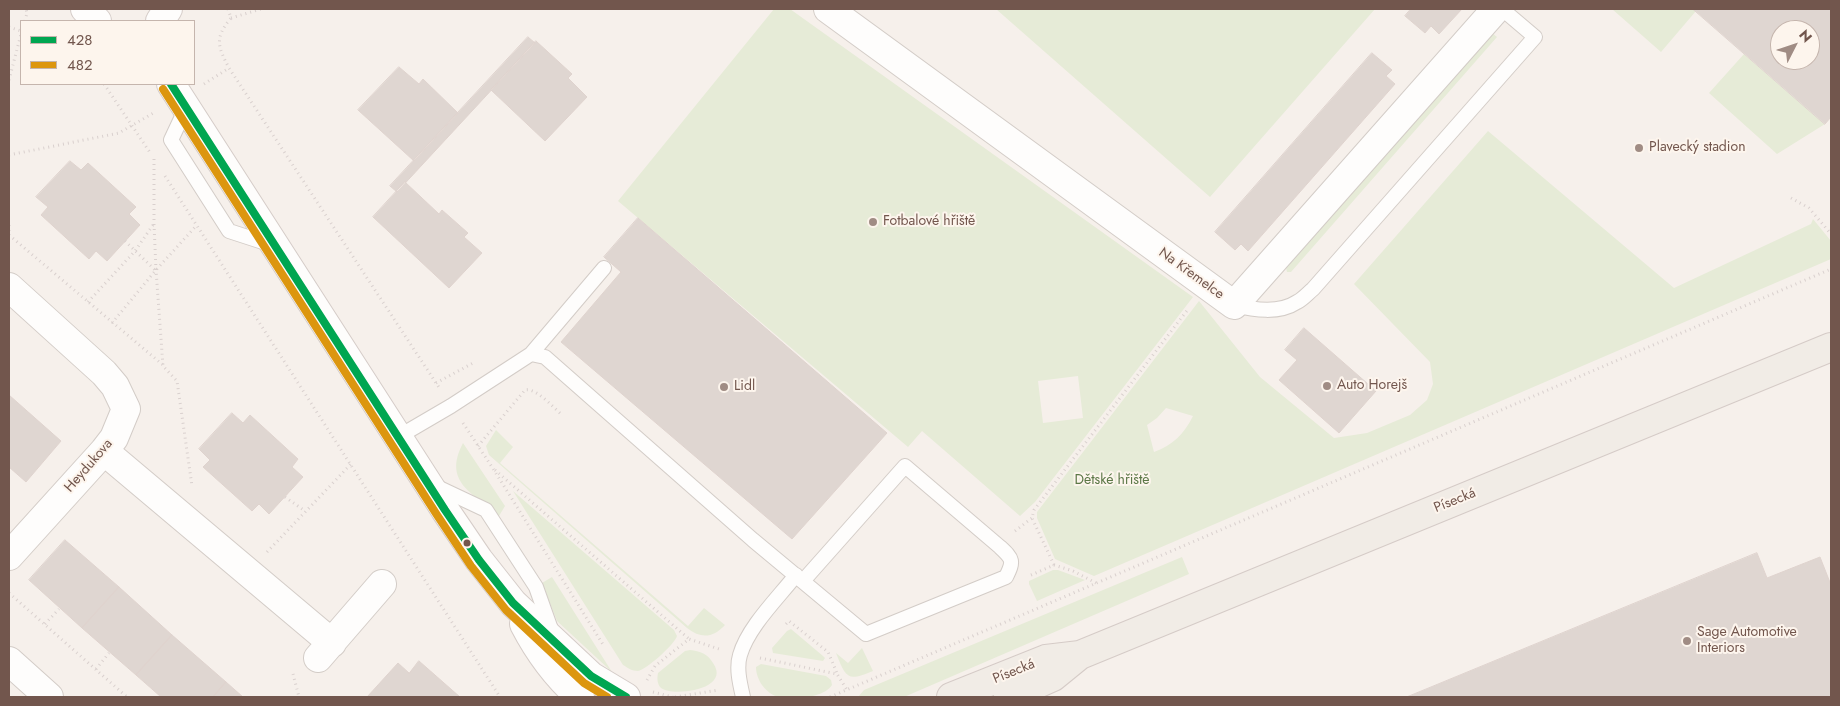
<!DOCTYPE html>
<html>
<head>
<meta charset="utf-8">
<style>
  body { margin:0 }
  #map { position:relative; width:1840px; height:706px; overflow:hidden; background:#f6f0eb; font-family:Jost,sans-serif }
  canvas { display:block }
  .frame { position:absolute; inset:0; border:10px solid #72564d; pointer-events:none }
  .legend { position:absolute; left:20px; top:20px; width:175px; height:65px; box-sizing:border-box; background:#fdf5ed; border:1px solid #c5b5ad; margin:0; padding:6px 9px; list-style:none; font-size:15px; color:#72564d }
  .legend li { display:flex; align-items:center; gap:10px; height:25px }
  .legend b { width:25px; border:1px solid #c5b5ad }
  .north { position:absolute; left:1770px; top:20px; width:50px; height:50px; box-sizing:border-box; background:#fdf5ed; border:1px solid #c5b5ad; border-radius:50%; rotate:49deg; font-size:14px; font-weight:700; line-height:20px; text-align:center; color:#72564d }
  .north::after { content:''; display:block; margin:auto; width:18px; height:22px; background:#a08c84; clip-path:polygon(50% 0,100% 100%,50% 72%,0 100%) }
</style>
</head>
<body>
<div id="map">
<canvas width="1840" height="706"></canvas>
<div class="frame"></div>
<ul class="legend">
<li><b style="height:6px;background:#00a651"></b>428</li>
<li><b style="height:6px;background:#dc960f"></b>482</li>
</ul>
<div class="north">N</div>
</div>
<script>
const context = document.querySelector('canvas').getContext('2d');
context.lineJoin = 'round';
function fillPath(path, color) {
  context.fillStyle = color;
  context.fill(path, 'evenodd');
}
function trace(path, color, width, dash) {
  context.strokeStyle = color;
  context.lineWidth = width;
  context.lineCap = dash ? 'butt' : 'round';
  context.setLineDash(dash || []);
  context.stroke(path);
}
function drawText(font, color, halo, rows, align = 'center') {
  context.font = font + ' Jost,sans-serif';
  context.lineWidth = 4;
  context.setLineDash([]);
  context.textBaseline = 'middle';
  context.strokeStyle = halo;
  context.fillStyle = color;
  for (const [text, x, y, turn = 0] of rows) {
    context.save();
    context.translate(x, y);
    context.rotate((+turn || 0) * Math.PI / 180);
    context.textAlign = isNaN(turn) ? turn : align;
    if (halo) context.strokeText(text, 0, 0);
    context.fillText(text, 0, 0);
    context.restore();
  }
}
fillPath(new Path2D(`
  M774,9H790L1193,297L1035,502L1020,516L922,431L908,447L618,201ZM1078,376L1083,418L1043,423L1038,381Z
  M996,9H1375L1210,197Z
  M1612,9H1693L1696,11L1661,52Z
  M1492,33L1497,37L1291,272H1287L1286,268Z
  M1744,54L1825,124L1777,154L1709,93Z
  M1488,131L1674,288L1811,224L1813,219L1831,241V259L1094,576L1055,559L1037,518V512L1199,301L1260,377L1334,438L1367,433L1410,415L1427,400L1433,384L1430,362L1354,284ZM1166,408L1193,416C1184,434 1173,445 1154,452L1147,425L1157,418Z
  M496,430L513,447L500,463L688,626L704,608L725,625C713,638 701,639 687,628L489,455L486,446Z
  M463,443L505,506L499,516C474,493 442,483 463,443Z
  M513,491L674,630L677,636C675,644 646,670 638,671C632,671 628,668 623,665Z
  M1182,557L1189,574L904,697H858L864,690Z
  M1053,570H1058L1085,580L1037,601L1029,584V581Z
  M552,577L612,672L557,621L542,583Z
  M791,629L823,656L825,658L823,661L773,653L772,648L787,631Z
  M862,648L873,671C847,682 846,678 836,653L848,663Z
  M690,650C700,651 708,654 713,663C732,690 672,697 661,688C657,684 657,678 658,673L685,651Z
  M761,664L826,676L831,680L832,685C824,698 793,700 779,697C766,694 756,680 756,667Z`), '#e6ebd7');
const building = new Path2D(`
  M1411,9H1462L1439,34L1431,26L1425,33L1405,16Z
  M1693,9H1831V117L1825,124ZM1780,30H1810V60H1780Z
  M528,37L535,43L397,192L390,186Z
  M536,41L572,74L568,78L587,97L545,141L491,90Z
  M1372,53L1392,70L1386,76L1395,84L1248,251L1241,244L1235,250L1215,232Z
  M399,67L419,84L423,79L458,113L414,161L358,110Z
  M70,161L81,170L88,163L136,207L129,214L140,225L107,261L96,251L89,259L41,215L48,207L36,197Z
  M405,182L439,214L442,210L468,233L464,237L482,253L449,288L373,217Z
  M638,218L887,433L792,539L561,342L621,272L604,257Z
  M1304,328L1376,391L1339,433L1279,380L1297,360L1285,350Z
  M9,395L61,441L26,482L9,467Z
  M232,413L243,423L250,415L298,459L292,467L303,477L269,514L259,504L252,511L203,467L210,460L199,449Z
  M65,540L119,587L82,628L29,580Z
  M1757,553L1767,578L1820,557L1831,585V697H1407Z
  M119,587L172,635L136,675L82,628Z
  M172,635L226,682L213,697H161L136,675Z
  M419,661L460,697H367L398,663L409,673Z
  M226,682L243,697H213Z`);
fillPath(building, '#dfd6d1');
trace(building, '#dfd3ce', 1);
const lane = new Path2D(`
  M186,108L171,140L229,231L272,245
  M1234,305C1254,310 1279,314 1297,302C1303,299 1308,293 1313,289L1535,37L1502,9
  M531,354L545,357L753,540L866,634L1006,577C1014,561 1013,559 1000,547L905,466L803,581
  M398,437L451,406L531,354L604,268
  M433,485L486,510L536,587L552,632
  M743,697C740,684 736,668 740,655C748,627 778,598 796,575`);
const street = new Path2D(`
  M828,9L1234,305L1496,9
  M9,287L104,373L115,386L126,409L114,438L104,451L9,556
  M104,451L332,643
  M318,658L382,584
  M9,661L49,697`);
const secondary = new Path2D(`
  M85,9L97,21
  M160,21L168,9
  M171,84L445,510L479,560L513,603L591,676L626,697
  M524,624C538,651 557,677 580,697`);
const primary = new Path2D(`
  M951,697L1046,659L1080,655L1831,347
  M1008,697L1053,677L1080,655`);
trace(lane, '#d3ccc7', 16);
trace(street, '#d3ccc7', 30);
trace(secondary, '#d5ccc8', 30);
trace(primary, '#d5cbc7', 30);
trace(new Path2D(`
  M228,9L231,18C214,38 218,47 229,68L440,389
  M231,18L261,9
  M25,21L27,13L26,9
  M9,27L21,31
  M9,80L21,34
  M104,84L151,154
  M204,84L229,68
  M9,155L119,133L155,112
  M154,159V224L156,270L163,366L177,381L192,486
  M165,176L500,697
  M1791,198L1809,208L1831,234
  M9,225V235L163,365
  M125,241L155,270
  M88,302L135,251L153,225
  M112,323L156,270L196,226
  M436,383L475,362
  M463,423L492,467L604,646
  M478,446L525,390C535,387 553,407 561,414
  M495,470L689,639
  M285,497L305,511
  M1015,531L1032,518
  M267,552L351,464
  M1054,565L1032,518L1034,510L1189,308
  M1031,575L1054,565L1073,571L1096,583
  M9,593L127,697
  M45,624L59,609
  M786,624L789,621L828,652L837,673
  M760,658L837,674L847,690
  M96,669L109,653
  M293,674L299,697
  M647,680L655,666L689,639L719,649
  M653,692L673,697
  M675,697L719,690
  M830,697L1831,269`), '#d9d0ce', 3, [1, 4]);
trace(lane, '#fefdfc', 14);
trace(street, '#fefdfc', 28);
trace(secondary, '#fefdfc', 28);
trace(primary, '#f1ece6', 28);
trace(new Path2D(`
  M171,84L445,510L479,560L513,603L591,676L626,697`), '#00a651', 8);
trace(new Path2D(`
  M163,89L437,515L471,566L506,610L584,683L607,697`), '#dc960f', 8);
for (const [x, y, r, color] of [
  [1639,148,5,"#a08c84"],
  [873,222,5,"#a08c84"],
  [1327,386,5,"#a08c84"],
  [724,387,5,"#a08c84"],
  [467,543,4.5,"#72564d"],
  [1687,641,5,"#a08c84"]
]) {
  const dot = new Path2D();
  dot.arc(x, y, r, 0, 2 * Math.PI);
  context.fillStyle = color;
  context.fill(dot);
  trace(dot, '#fdf5ed', 2);
}
drawText('14px', '#72564d', '#fdf5ed', [
  ["Plavecký stadion",1649,148],
  ["Fotbalové hřiště",883,222],
  ["Auto Horejš",1337,386],
  ["Lidl",734,387],
  ["Sage Automotive",1697,633],
  ["Interiors",1697,649]
], 'left');
drawText('14px', '#72564d', '#fdf5ed', [
  ["Na Křemelce",1191,274,36],
  ["Heydukova",89,466,-49],
  ["Písecká",1455,501,-22],
  ["Písecká",1014,672,-22]
]);
drawText('14px', '#5b7746', '#fdf5ed', [
  ["Dětské hřiště",1112,481]
]);
</script>
</body>
</html>
